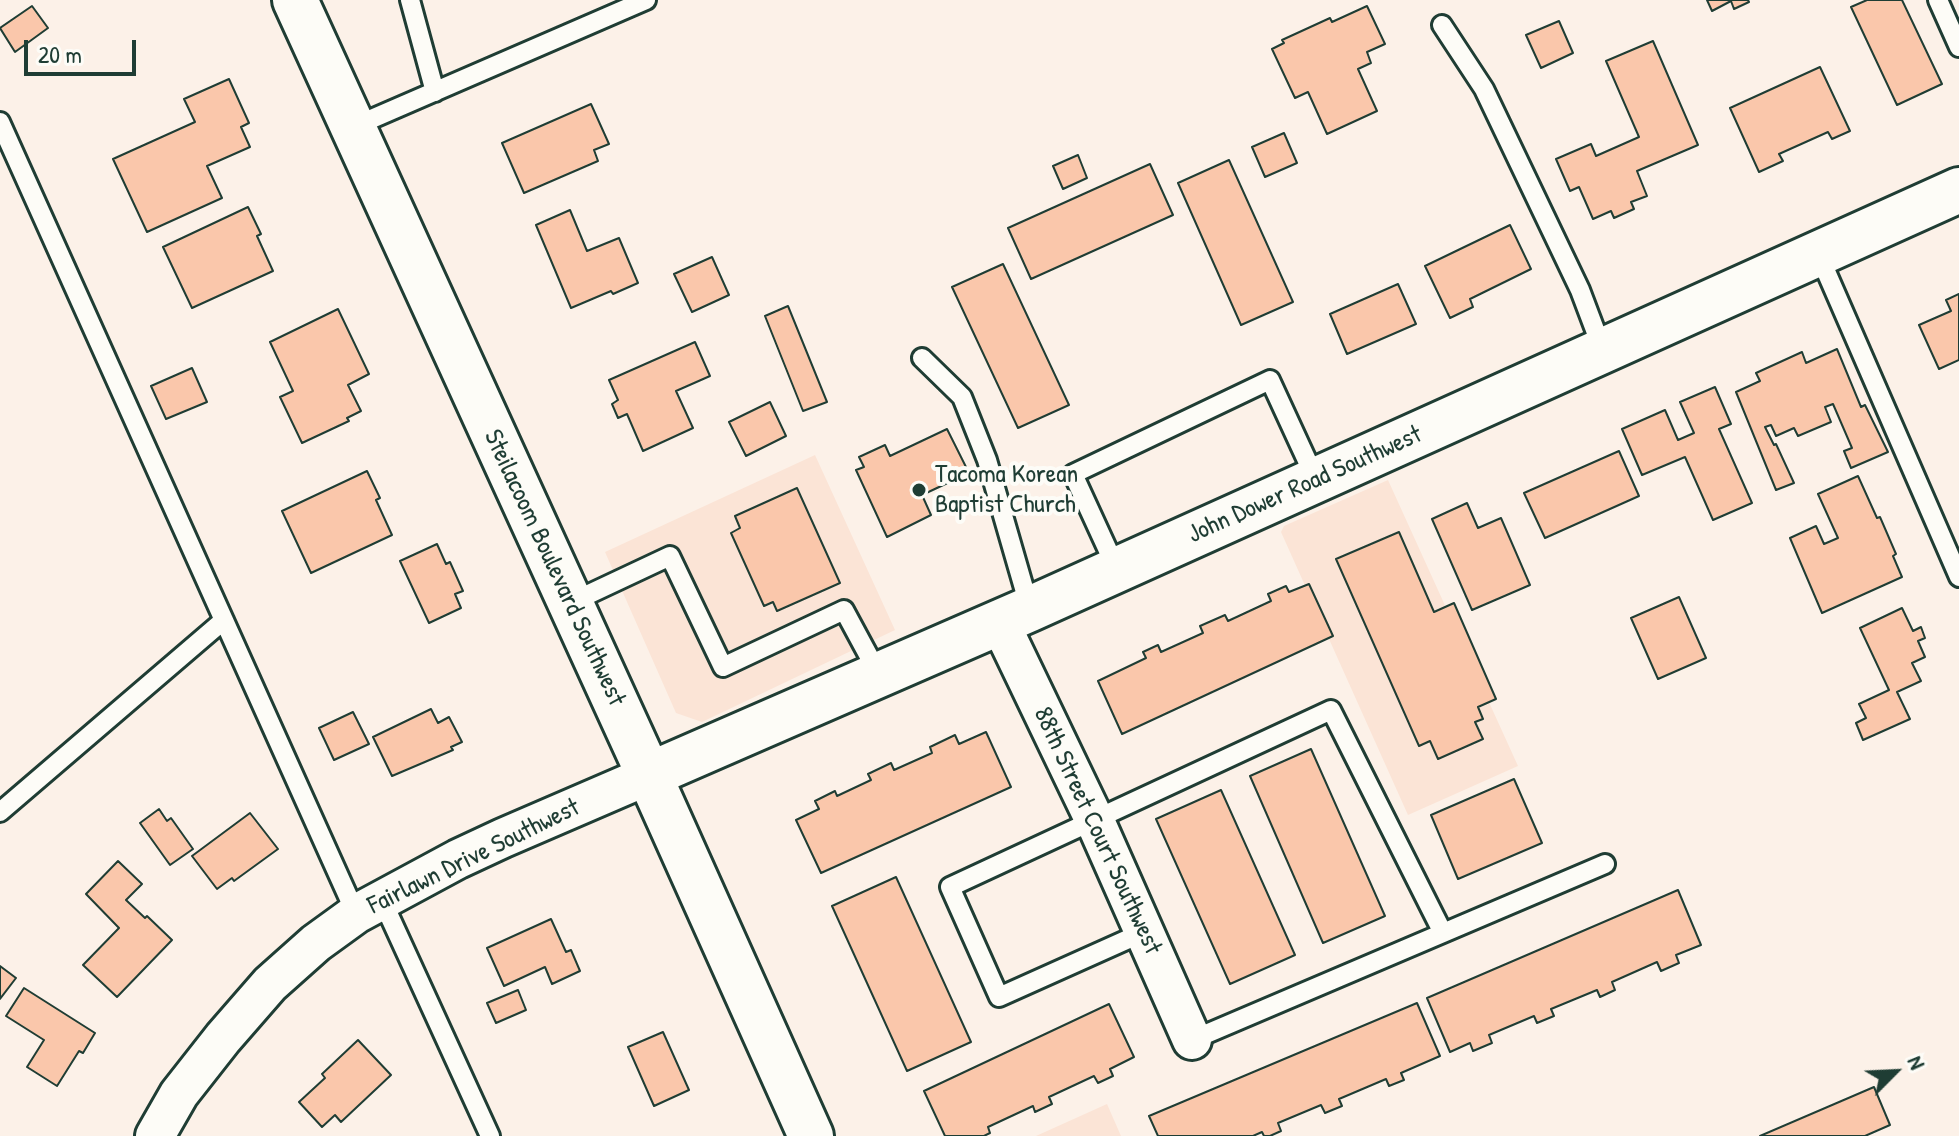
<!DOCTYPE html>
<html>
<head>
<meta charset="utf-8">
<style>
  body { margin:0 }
  #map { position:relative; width:1959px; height:1136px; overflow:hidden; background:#fcf1e8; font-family:"Patrick Hand",sans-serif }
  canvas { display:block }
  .north { position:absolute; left:1855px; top:1032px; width:80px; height:80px; -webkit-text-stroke:6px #fdfcf7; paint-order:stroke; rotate:66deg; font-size:22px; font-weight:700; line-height:32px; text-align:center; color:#1f3d34 }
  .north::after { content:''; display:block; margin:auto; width:28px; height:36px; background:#1f3d34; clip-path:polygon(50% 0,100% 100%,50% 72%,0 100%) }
  .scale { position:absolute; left:24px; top:40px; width:112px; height:36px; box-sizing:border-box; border:4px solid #1f3d34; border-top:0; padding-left:10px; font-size:24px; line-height:28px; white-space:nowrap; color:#1f3d34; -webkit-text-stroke:6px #fdfcf7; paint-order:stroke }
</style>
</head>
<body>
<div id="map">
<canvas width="1959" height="1136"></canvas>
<div class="north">N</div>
<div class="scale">20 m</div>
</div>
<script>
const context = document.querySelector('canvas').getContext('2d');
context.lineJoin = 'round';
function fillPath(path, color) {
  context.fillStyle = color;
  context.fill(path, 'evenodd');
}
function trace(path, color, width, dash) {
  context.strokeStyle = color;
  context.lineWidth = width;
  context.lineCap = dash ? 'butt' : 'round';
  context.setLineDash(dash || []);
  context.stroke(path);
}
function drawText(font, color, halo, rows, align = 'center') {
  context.font = font + ' "Patrick Hand",sans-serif';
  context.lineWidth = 8;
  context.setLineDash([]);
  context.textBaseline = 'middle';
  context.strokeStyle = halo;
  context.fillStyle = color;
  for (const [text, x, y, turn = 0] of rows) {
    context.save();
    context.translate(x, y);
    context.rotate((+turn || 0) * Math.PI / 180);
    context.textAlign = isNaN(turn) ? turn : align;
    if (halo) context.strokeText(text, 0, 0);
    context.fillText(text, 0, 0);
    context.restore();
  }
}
fillPath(new Path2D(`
  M815,455L895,630L702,722L676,713L605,552Z
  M1388,480L1518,766L1408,815L1281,532L1284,526Z
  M1107,1104L1121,1136H1036Z`), '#fbe4d6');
const building = new Path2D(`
  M1707,0H1748L1749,2L1734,9L1731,1L1712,11Z
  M1867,0H1902L1942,84L1897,105L1851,7Z
  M32,6L48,28L15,52L0,28Z
  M1367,6L1385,44L1367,52L1371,63L1358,69L1377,111L1327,134L1308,92L1295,98L1272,49L1284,43L1282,40L1330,18L1332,22Z
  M1559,21L1573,53L1541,68L1526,35Z
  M1653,41L1698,145L1637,171L1647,196L1631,202L1634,209L1614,218L1611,211L1593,219L1579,187L1570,191L1556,159L1591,144L1596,156L1639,137L1606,61Z
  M1820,67L1850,131L1832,139L1828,132L1779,154L1783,161L1759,172L1730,108Z
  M229,79L249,123L241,127L250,147L207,166L222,198L147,232L113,159L195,122L184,99Z
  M591,104L609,144L594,150L598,161L524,193L502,143Z
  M1284,133L1297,163L1265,177L1252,147Z
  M1078,155L1087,178L1063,189L1053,166Z
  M1229,160L1293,302L1241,325L1178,183Z
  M1150,164L1173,215L1031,279L1008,228Z
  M248,207L261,234L257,236L273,271L192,308L163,247Z
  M570,210L587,251L619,238L638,283L613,294L611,291L571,308L536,225Z
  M1510,225L1531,269L1470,299L1473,307L1450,318L1425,266Z
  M712,257L729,295L692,312L674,274Z
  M1003,264L1069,405L1018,428L952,287Z
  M1398,284L1416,324L1347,354L1330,314Z
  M1959,294V360L1939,369L1919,325L1951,311L1946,300Z
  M788,306L827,402L803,411L765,316Z
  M338,309L369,374L348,385L361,411L347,418L349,421L302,443L280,397L293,391L270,342Z
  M695,342L710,376L676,391L693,428L643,451L627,414L618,418L612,404L618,400L609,380Z
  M1837,349L1861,407L1865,405L1888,452L1851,468L1844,451L1852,448L1833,404L1825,407L1831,422L1798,436L1794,428L1776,436L1771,425L1765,427L1774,445L1776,444L1794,483L1776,490L1736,392L1760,381L1756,373L1802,352L1806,363Z
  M192,368L207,402L166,419L151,386Z
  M1715,387L1731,424L1719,429L1752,503L1713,520L1685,457L1642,475L1622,429L1665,410L1678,440L1694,433L1680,402Z
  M770,402L786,436L746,456L729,422Z
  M947,429L969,473L922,495L931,515L887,537L856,470L864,467L859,457L885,445L890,456Z
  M1619,451L1639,496L1545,538L1524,493Z
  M367,471L380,498L376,500L392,535L311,573L282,511Z
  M1858,476L1877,518L1880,517L1896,554L1893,556L1902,577L1822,613L1790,538L1816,526L1824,544L1838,538L1818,494Z
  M797,488L840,583L777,611L773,602L764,606L731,533L740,528L735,516Z
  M1467,503L1478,528L1501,518L1530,585L1472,610L1432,519Z
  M1399,532L1434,612L1454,603L1496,699L1478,707L1483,719L1475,722L1483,739L1438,759L1430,741L1419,746L1336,559Z
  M437,544L446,564L450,562L463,591L455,594L461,608L429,623L400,561Z
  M1309,584L1333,636L1122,734L1098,681L1146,658L1143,652L1158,645L1161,652L1203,633L1200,626L1225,615L1228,621L1271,601L1268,594L1286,586L1289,592Z
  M1679,597L1706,658L1658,679L1631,618Z
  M1902,608L1913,631L1921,627L1925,638L1918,641L1925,657L1912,663L1921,681L1897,692L1910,719L1863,740L1856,723L1866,718L1859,704L1889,690L1860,628Z
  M431,709L438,723L449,717L462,742L451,747L453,750L392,776L373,737Z
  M353,712L369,744L334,760L319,728Z
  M986,732L1011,787L821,873L796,820L819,809L815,801L835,791L837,796L871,780L868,774L891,763L894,770L932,753L930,747L955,735L959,744Z
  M1311,749L1385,916L1323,943L1250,776Z
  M1514,779L1542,843L1458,879L1431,815Z
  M1221,790L1295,955L1230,984L1156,819Z
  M159,809L167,821L171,818L193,849L170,865L140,823Z
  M250,813L278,849L234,881L232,878L217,889L192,856Z
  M118,861L142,884L126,900L145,918L147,916L172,940L117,997L83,965L119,928L86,894Z
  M896,877L971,1042L907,1071L832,906Z
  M1678,890L1701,945L1676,955L1679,963L1661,971L1657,962L1612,982L1615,990L1600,997L1597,990L1551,1009L1554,1016L1537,1023L1534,1016L1489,1035L1492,1043L1473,1051L1470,1043L1450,1052L1427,998Z
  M551,919L566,952L571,950L580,971L552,984L545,967L504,986L487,948Z
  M0,966L16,978L0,999Z
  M24,988L95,1033L83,1053L79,1051L57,1086L27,1067L44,1040L6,1016Z
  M518,990L526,1010L496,1023L487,1003Z
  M1417,1003L1440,1056L1401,1073L1404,1080L1389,1086L1386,1079L1339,1099L1342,1106L1325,1113L1321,1105L1278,1123L1281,1131L1270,1136H1264L1262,1132L1253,1136H1158L1149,1116Z
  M1109,1004L1134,1057L1110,1069L1113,1076L1098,1083L1094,1076L1049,1097L1052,1104L1035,1112L1033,1106L988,1127L990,1133L984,1136H945L924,1091Z
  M663,1032L689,1090L654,1106L628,1047Z
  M358,1040L391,1075L341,1122L335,1115L322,1127L299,1102L325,1078L322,1074Z
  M1874,1087L1890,1125L1865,1136H1760Z`);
fillPath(building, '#fac7ab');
trace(building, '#1f3d34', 2);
const service = new Path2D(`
  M410,0L435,92
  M1938,0L1959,47
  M1442,25L1484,89L1580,290L1603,351
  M0,122L356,914
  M353,127L646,0
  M1818,253L1959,577
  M922,358L962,397L987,460L1030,609
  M1117,570L1073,474L1270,380L1316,480
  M570,603L670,556L723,667L844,610L879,675
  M0,812L224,620
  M382,900L490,1136
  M1144,932L999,997L950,887L1331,710L1443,933
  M1192,1040L1605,864`);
const minor = new Path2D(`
  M1000,623L1095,821L1192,1040
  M155,1136L179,1094L223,1038L270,984L316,943L356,914L458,859L503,838L649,775`);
const tertiary = new Path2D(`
  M649,775L1030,609L1959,190`);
const secondary = new Path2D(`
  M295,0L649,775L811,1136`);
trace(service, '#1f3d34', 24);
trace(minor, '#1f3d34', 44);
trace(tertiary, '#1f3d34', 50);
trace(secondary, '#1f3d34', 50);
trace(service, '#fdfcf7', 18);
trace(minor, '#fdfcf7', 38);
trace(tertiary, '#fdfcf7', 44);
trace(secondary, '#fdfcf7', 44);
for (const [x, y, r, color] of [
  [919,490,8,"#1f3d34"]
]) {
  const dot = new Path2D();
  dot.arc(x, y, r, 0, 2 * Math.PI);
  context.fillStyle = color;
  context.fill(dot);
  trace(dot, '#fdfcf7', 3);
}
drawText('26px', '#1f3d34', '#fdfcf7', [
  ["Tacoma Korean",935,475],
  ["Baptist Church",935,505]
], 'left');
drawText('26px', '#1f3d34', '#fdfcf7', [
  ["John Dower Road Southwest",1305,485,-24],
  ["Steilacoom Boulevard Southwest",554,568,65],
  ["88th Street Court Southwest",1097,831,65],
  ["Fairlawn Drive Southwest",474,857,-26]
]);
</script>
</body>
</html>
